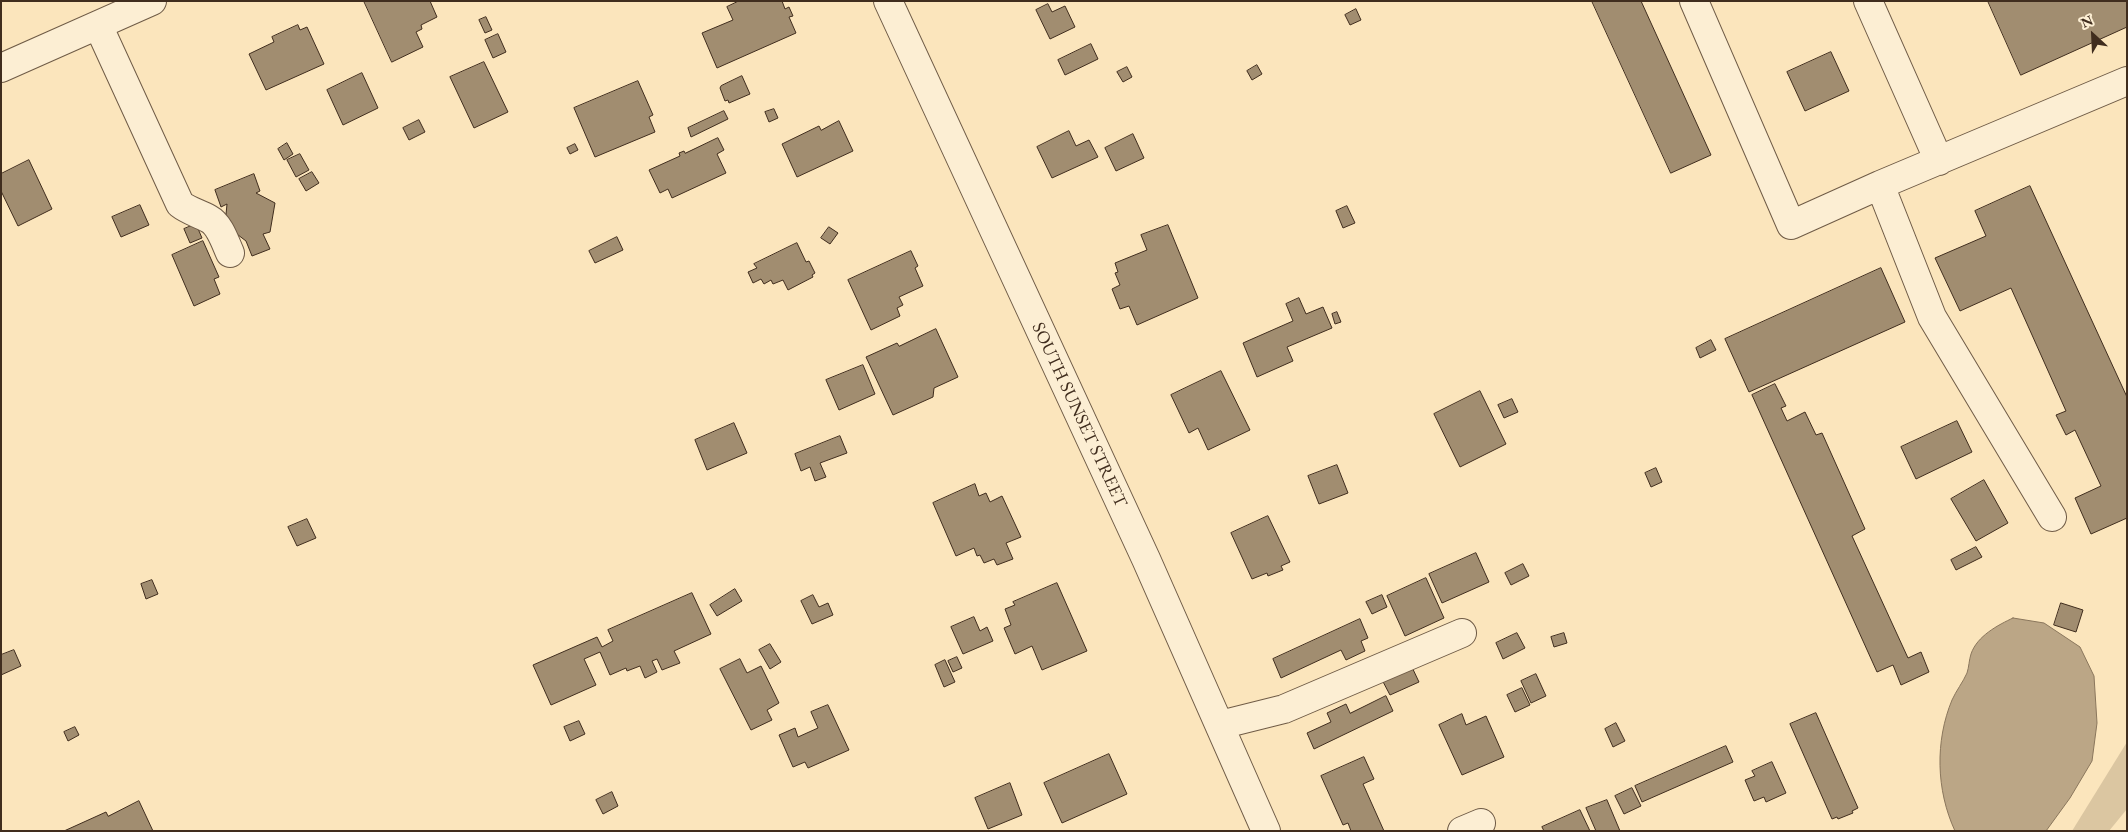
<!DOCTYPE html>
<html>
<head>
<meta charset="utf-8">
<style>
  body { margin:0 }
  #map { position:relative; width:2128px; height:832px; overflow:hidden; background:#fbe5bc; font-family:"EB Garamond",serif }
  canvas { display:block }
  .frame { position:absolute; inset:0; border:2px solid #402d1e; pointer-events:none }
  .north { position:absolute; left:2068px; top:10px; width:50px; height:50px; -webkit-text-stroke:4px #fceed3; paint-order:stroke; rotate:335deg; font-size:14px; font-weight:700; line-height:20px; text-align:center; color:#402d1e }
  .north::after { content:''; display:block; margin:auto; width:18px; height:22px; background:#402d1e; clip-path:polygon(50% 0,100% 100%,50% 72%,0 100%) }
</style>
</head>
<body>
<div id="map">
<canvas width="2128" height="832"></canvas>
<div class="frame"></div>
<div class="north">N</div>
</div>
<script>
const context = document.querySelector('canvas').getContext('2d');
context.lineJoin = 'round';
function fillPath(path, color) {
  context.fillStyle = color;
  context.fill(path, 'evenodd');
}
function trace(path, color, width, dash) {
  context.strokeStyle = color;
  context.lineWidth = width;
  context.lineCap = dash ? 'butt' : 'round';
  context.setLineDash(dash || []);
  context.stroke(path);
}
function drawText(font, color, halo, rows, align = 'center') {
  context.font = font + ' "EB Garamond",serif';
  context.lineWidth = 4;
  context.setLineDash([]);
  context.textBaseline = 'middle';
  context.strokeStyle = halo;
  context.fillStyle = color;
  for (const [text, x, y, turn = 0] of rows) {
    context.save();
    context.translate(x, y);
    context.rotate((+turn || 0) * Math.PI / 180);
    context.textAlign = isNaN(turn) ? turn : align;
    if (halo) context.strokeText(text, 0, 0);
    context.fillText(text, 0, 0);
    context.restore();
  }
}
fillPath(new Path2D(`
  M2127,742V809L2109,831H2072Z`), '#dbc6a1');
const water = new Path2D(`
  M2013,618L2044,623L2080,647L2094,676L2097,723L2092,761L2070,798L2046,831H1955C1936,790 1935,741 1952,700C1956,691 1963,682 1967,673C1969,667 1969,660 1971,654C1977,636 1998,625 2013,618Z`);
fillPath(water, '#bba686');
trace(water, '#8a765c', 1);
const building = new Path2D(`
  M364,1H430L437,17L421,25L422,29L416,32L423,47L392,62Z
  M739,1H782L785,9L789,7L793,16L789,17L796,33L717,68L702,33L733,20L727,7Z
  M1592,1H1641L1711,155L1671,173Z
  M1988,1H2127V27L2021,75Z
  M1048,4L1052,12L1065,6L1075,27L1050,39L1036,10Z
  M1356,9L1361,20L1350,25L1345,15Z
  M486,17L492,30L485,33L479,20Z
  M298,25L300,30L307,27L324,64L266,90L249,54L274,42L272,37Z
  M498,34L506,52L493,58L485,40Z
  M1091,44L1098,59L1065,75L1058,60Z
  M1831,52L1849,91L1805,111L1787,72Z
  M484,62L508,112L474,128L450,77Z
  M1257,65L1262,74L1252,80L1247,71Z
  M1127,67L1132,77L1123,82L1117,72Z
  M362,73L378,108L343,125L327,90Z
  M742,76L750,94L729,103L728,100L725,101L720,88L721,86Z
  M638,81L653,115L649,117L655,132L595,157L574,108Z
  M774,109L778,118L769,122L765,112Z
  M724,111L728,119L691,137L688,128Z
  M419,120L425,132L409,140L403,128Z
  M839,121L853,151L797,177L782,144L819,126L821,130Z
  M1069,131L1076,146L1089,140L1098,157L1052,178L1037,147Z
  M1133,134L1144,158L1116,171L1105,148Z
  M718,138L724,150L717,154L726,173L672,198L668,189L660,193L649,170L680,156L679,153L684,151L685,153Z
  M287,143L293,154L284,160L278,149Z
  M575,144L578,150L570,154L567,148Z
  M300,154L309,170L296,177L287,160Z
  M29,160L52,209L18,226L1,191V174Z
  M312,172L319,183L306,191L299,179Z
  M254,174L260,191L256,193L275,203L270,232L263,234L270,249L252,256L246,241L225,225L227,204L221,207L215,190Z
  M2030,186L2127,397V518L2091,534L2075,498L2101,486L2075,430L2066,435L2056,415L2066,411L2011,288L1960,311L1935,258L1986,236L1975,211Z
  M140,205L149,225L121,237L112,217Z
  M1347,206L1355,223L1343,228L1336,211Z
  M196,224L202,238L190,243L184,229Z
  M1168,225L1198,298L1137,325L1129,306L1120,309L1112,289L1120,285L1115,273L1118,272L1115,263L1147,250L1141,235Z
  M829,227L838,233L830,244L821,238Z
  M617,237L623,250L595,263L589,251Z
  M203,241L219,277L214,279L220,294L194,306L172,255Z
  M797,243L806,262L809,261L815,273L812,275L813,277L788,290L783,280L773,284L771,280L764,284L761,279L753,283L748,272L757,268L754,264Z
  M911,251L918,266L915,268L923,286L899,297L903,305L897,308L900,316L871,330L848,280Z
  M1881,268L1905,322L1749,392L1725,339Z
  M1299,298L1306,314L1323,307L1332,328L1287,347L1293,361L1257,377L1243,343L1293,321L1286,304Z
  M1337,312L1341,322L1335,324L1332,314Z
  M936,329L958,377L934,388L933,397L893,415L866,357L897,343L899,346Z
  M1711,340L1716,350L1700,358L1696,348Z
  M863,365L875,394L839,410L826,380Z
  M1221,371L1250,430L1208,450L1198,428L1189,433L1171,395Z
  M1775,384L1786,406L1781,408L1787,421L1805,412L1816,435L1822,433L1865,529L1852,536L1908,658L1921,652L1929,672L1901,685L1893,665L1877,672L1752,395Z
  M1480,391L1506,444L1460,467L1434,414Z
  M1512,399L1518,412L1504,418L1498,405Z
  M1957,421L1972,452L1916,479L1901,447Z
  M734,423L747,453L707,470L695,440Z
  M840,436L847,453L820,463L826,477L815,481L810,467L801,471L795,454Z
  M1337,465L1348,493L1319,504L1308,476Z
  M1656,468L1662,482L1651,487L1645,473Z
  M1984,480L2008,523L1976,541L1951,499Z
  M975,484L979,496L986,493L990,502L1002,496L1021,537L1006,543L1013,559L997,565L994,559L984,563L980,555L977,556L974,548L956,556L933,503Z
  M1268,516L1290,562L1281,566L1283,570L1268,576L1267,573L1252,579L1231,533Z
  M307,519L316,538L297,546L288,527Z
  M1976,547L1982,557L1956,570L1951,560Z
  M1476,553L1489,582L1442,603L1429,574Z
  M1523,564L1529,576L1511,585L1505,573Z
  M1426,578L1444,618L1405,636L1387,596Z
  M152,580L158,594L146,599L141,584Z
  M1057,583L1087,651L1042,670L1032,646L1015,654L1004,628L1011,625L1005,609L1015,605L1013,602Z
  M735,589L742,601L717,616L710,605Z
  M692,593L711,634L674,651L680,663L662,670L657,659L652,661L657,672L645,678L640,666L627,671L626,668L610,675L600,652L584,659L596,685L551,705L533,665L597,637L602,647L613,641L608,630Z
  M813,595L819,607L828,603L833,615L812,624L801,601Z
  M1382,595L1387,607L1372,614L1366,602Z
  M2061,603L2083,610L2076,632L2054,625Z
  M974,617L980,631L987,627L993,641L963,654L951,627Z
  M1360,619L1368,638L1361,641L1365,651L1346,660L1341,650L1281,678L1273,659Z
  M1517,633L1525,648L1503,659L1496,643Z
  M1564,633L1567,643L1554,647L1551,637Z
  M770,644L781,662L770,669L759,650Z
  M14,650L21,666L1,675V655Z
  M957,657L962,668L953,672L948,661Z
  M740,659L747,673L761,666L779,703L767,710L772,720L751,730L720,669Z
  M945,660L955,682L944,687L935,665Z
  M1410,663L1419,682L1390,695L1380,676Z
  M1536,674L1546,696L1531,703L1521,681Z
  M1522,688L1530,705L1515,712L1507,695Z
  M1386,696L1393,711L1314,749L1307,733L1331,722L1327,713L1346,704L1350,713Z
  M828,705L849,750L808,768L805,762L793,767L779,735L795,728L798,737L818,728L811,712Z
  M1816,713L1858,808L1852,811L1853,813L1838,819L1837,817L1832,819L1790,724Z
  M1462,714L1466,725L1486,716L1504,757L1462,775L1439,725Z
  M579,721L585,734L570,741L564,727Z
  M1616,723L1625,741L1613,747L1605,729Z
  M75,727L79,735L68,741L64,732Z
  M1726,746L1733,762L1642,802L1635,786Z
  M1109,754L1127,794L1062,823L1044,783Z
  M1364,757L1374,779L1363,784L1384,831H1351L1348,823L1343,825L1321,776Z
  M1772,762L1786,793L1766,802L1764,797L1754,801L1745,780L1755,776L1752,771Z
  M1010,783L1022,815L988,829L975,798Z
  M1632,788L1641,806L1624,814L1615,796Z
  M612,792L618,806L603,814L596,800Z
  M1607,800L1620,831H1596L1586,808Z
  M139,801L153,831H64L106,812L108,816Z
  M1580,810L1590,831H1544L1542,827Z`);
fillPath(building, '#a18d70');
trace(building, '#402d1e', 1);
const minor = new Path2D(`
  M888,1L1146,559L1266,831
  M1694,1L1791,225L1880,185L2127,81
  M1868,1L1939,161
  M98,25L180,204C189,211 198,213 209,219C220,225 225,242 230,253
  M1,68L152,1
  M1880,185L1932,317L2052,517
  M1220,725L1284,709L1462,633
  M1462,831L1481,823`);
trace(minor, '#6f5b46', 30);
trace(minor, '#fceed3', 28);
drawText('18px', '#402d1e', '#fceed3', [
  ["SOUTH SUNSET STREET",1079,415,65]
]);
</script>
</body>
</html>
